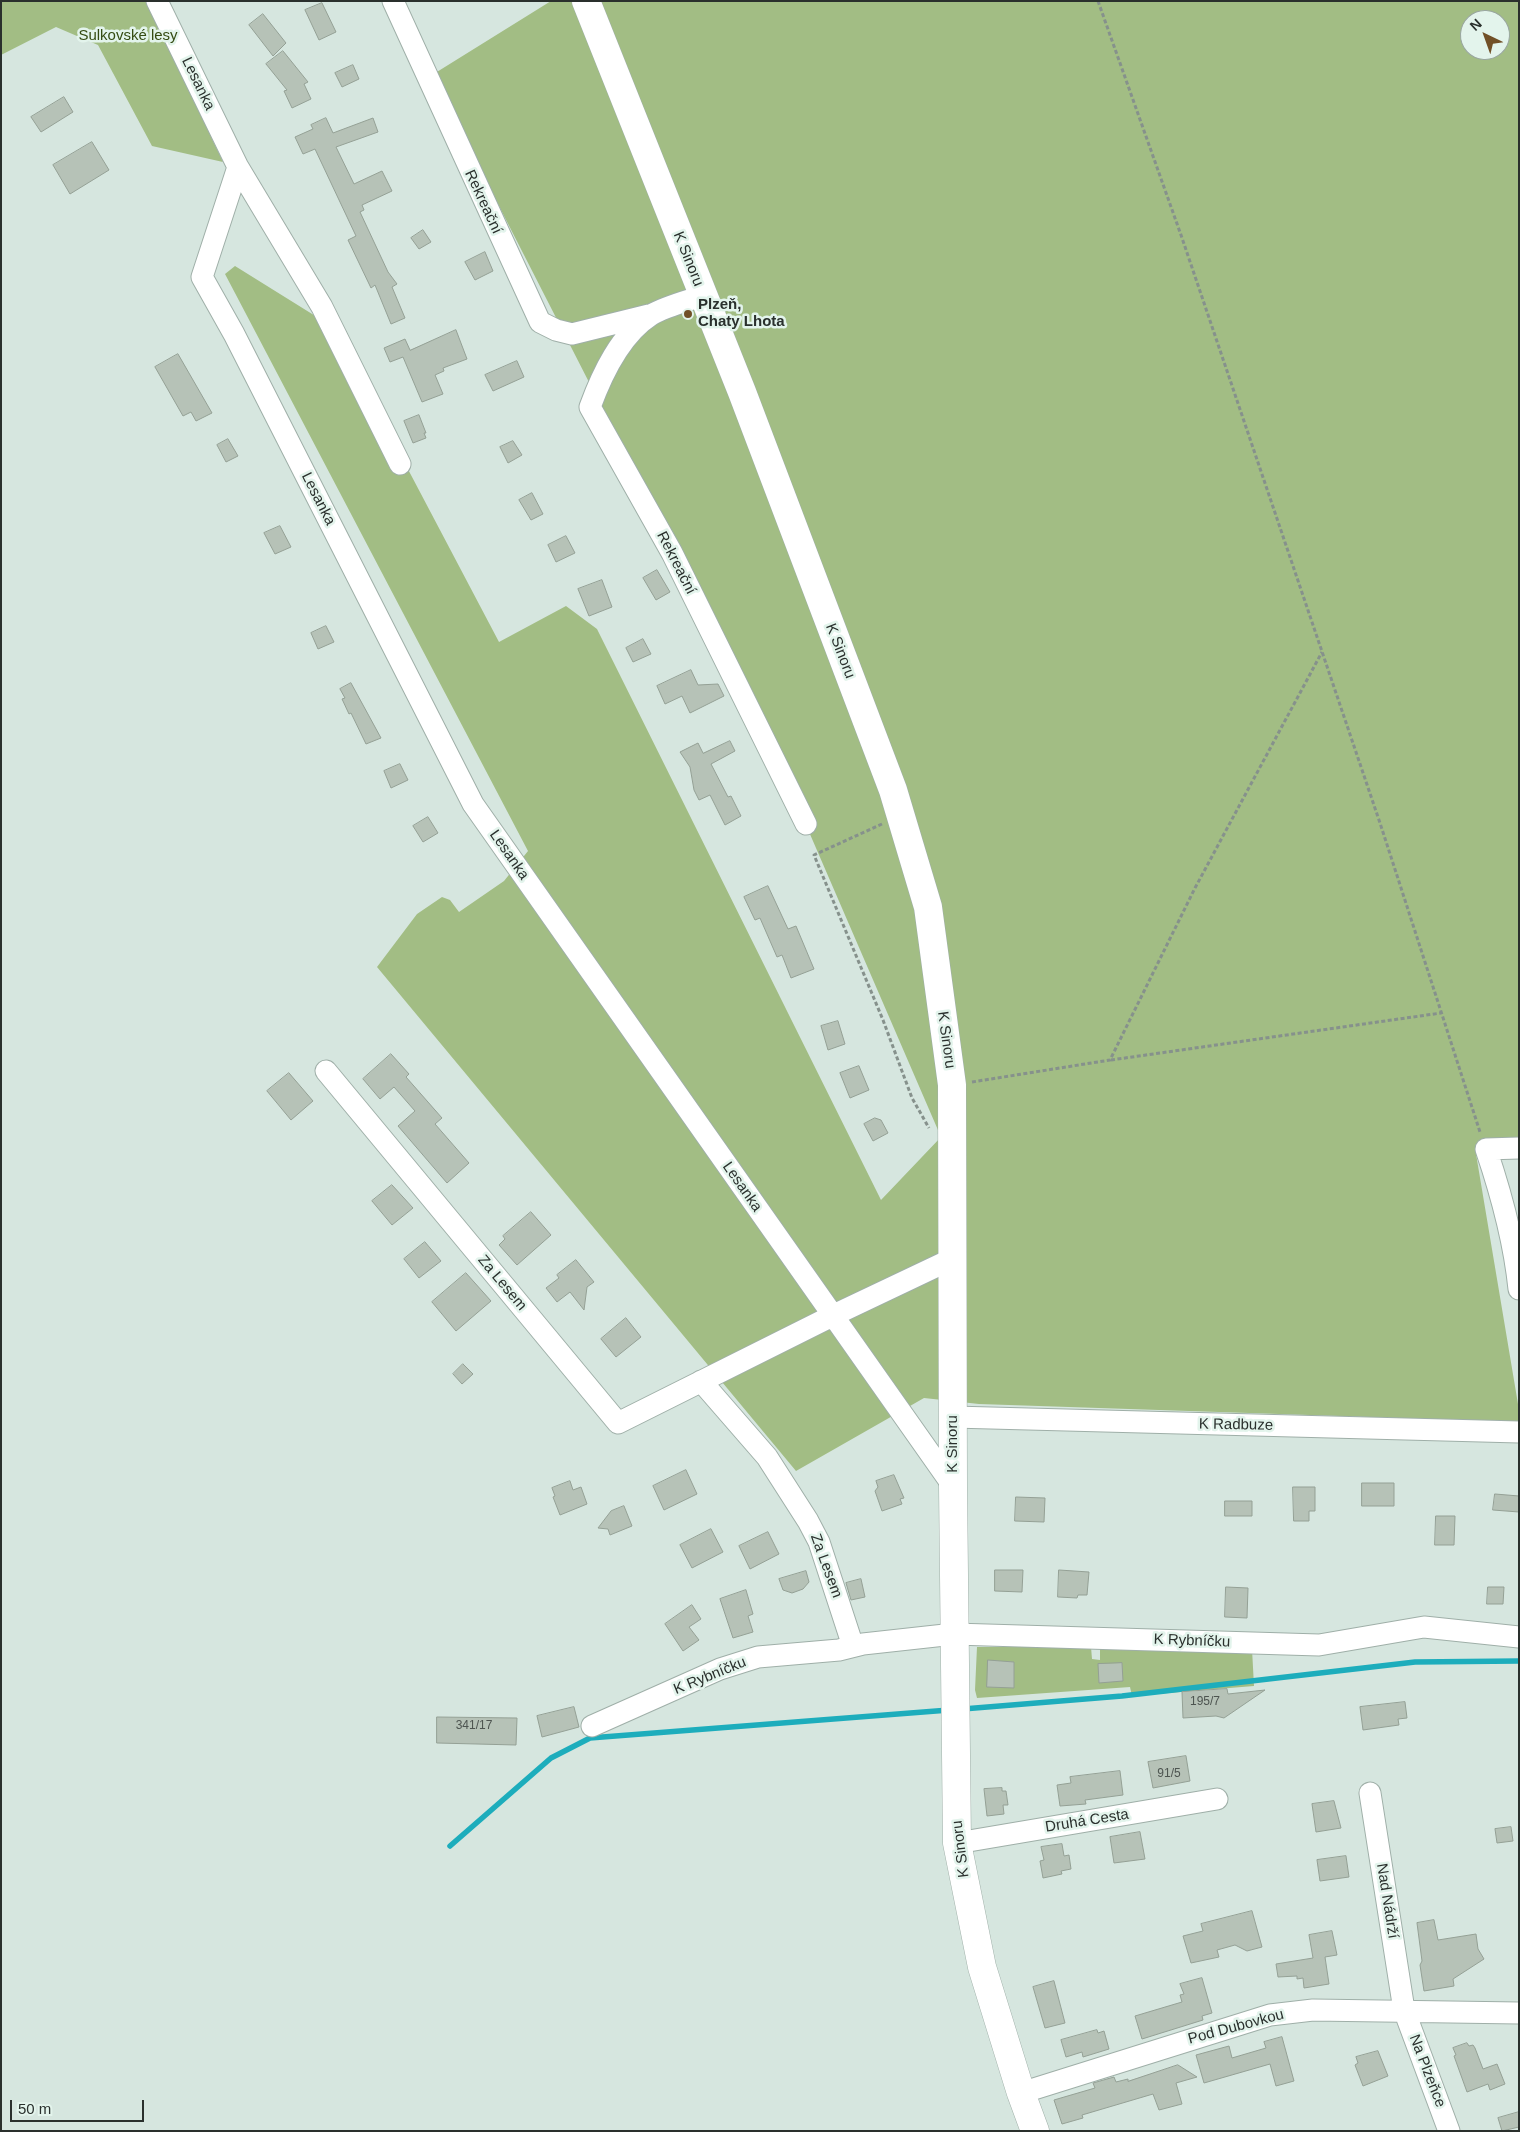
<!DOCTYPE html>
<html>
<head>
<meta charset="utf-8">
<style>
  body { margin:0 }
  #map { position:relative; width:1520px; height:2132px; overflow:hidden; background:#d6e6df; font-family:Arial,sans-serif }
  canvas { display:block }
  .frame { position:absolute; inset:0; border:2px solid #2a302d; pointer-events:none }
  .north { position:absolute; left:1460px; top:10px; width:50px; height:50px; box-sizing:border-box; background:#e3f4ec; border:1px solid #99a6a0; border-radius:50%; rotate:318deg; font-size:14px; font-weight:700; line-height:20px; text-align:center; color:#2a302d }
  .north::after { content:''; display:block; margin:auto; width:18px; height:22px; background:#715027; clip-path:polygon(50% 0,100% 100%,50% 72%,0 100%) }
  .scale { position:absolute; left:10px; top:2100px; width:134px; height:22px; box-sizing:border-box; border:2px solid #2a302d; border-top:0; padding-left:6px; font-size:15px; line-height:18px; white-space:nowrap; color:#2a302d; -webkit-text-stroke:4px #e3f4ec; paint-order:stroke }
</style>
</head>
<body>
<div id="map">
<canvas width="1520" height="2132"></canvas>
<div class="frame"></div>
<div class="north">N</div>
<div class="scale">50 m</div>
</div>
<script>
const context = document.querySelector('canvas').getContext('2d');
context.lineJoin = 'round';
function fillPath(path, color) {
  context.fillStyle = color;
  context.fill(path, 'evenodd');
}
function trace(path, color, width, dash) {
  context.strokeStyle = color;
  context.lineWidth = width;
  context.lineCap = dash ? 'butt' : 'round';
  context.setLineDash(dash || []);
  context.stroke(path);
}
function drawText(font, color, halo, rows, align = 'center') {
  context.font = font + ' Arial,sans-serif';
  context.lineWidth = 5;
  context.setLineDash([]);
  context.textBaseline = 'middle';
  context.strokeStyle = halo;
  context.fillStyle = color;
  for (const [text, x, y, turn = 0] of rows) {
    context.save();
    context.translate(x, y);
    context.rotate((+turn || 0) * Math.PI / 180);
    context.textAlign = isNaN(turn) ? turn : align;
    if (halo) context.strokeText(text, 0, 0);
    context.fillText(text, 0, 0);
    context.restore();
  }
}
fillPath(new Path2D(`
  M1,1H147L223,162L152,146L98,45L56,27L1,55Z
  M551,1H1519V1141L1475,1148L1519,1410V1422L979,1404L924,1398L796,1471L377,967L417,914L442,897L450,900L459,912L504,881L528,851L225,274L235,266L333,327L499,642L566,606L597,629L881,1200L941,1137L755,707L432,75ZM1470,20H1500V50H1470Z
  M977,1647H1091L1092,1659L1100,1660V1647L1252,1649L1254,1686L1132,1696L1130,1687L977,1698L975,1690Z`), '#a2bd84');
trace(new Path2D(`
  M963,1709L1122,1696L1415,1662L1519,1661
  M450,1846L551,1758L590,1738L949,1710`), '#1dadbc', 5.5);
const building = new Path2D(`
  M322,3L336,32L319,40L305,10Z
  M263,14L286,43L273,56L249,25Z
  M283,51L308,82L304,84L311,99L292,108L284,91L287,90L266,64Z
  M353,65L359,79L342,87L335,73Z
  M64,97L73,112L41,132L31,117Z
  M326,118L333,133L373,118L378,132L336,147L354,184L382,171L392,191L362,205L364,210L360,212L388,272L397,284L392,287L405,318L391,324L375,285L371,288L348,240L356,236L315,149L303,154L295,137L313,129L311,125Z
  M92,142L109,170L70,194L53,165Z
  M423,230L431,242L419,249L411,238Z
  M485,252L493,271L475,280L465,262Z
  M456,330L467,359L443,368L444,371L435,375L443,394L422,402L403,357L390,362L384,348L405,339L410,350Z
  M178,354L212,413L196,421L191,412L183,416L155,367Z
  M517,361L524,377L493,391L485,375Z
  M419,415L426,433H424L426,438L413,443L404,421Z
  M228,439L238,456L226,462L217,445Z
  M513,441L522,455L508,463L500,447Z
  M532,493L543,514L531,520L519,500Z
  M280,526L291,547L275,554L264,533Z
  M566,536L575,553L556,562L548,545Z
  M657,570L670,592L656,600L643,578Z
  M602,580L612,607L589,616L578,589Z
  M326,626L334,642L318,649L311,633Z
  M643,639L651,654L633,662L626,648Z
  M691,670L698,685L718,684L724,696L690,713L682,696L665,704L657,686Z
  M351,683L381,738L366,744L351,713L349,714L342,699L345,698L340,689Z
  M730,741L735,751L711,764L728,797L731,796L741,816L725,825L710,795L699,800L694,790L690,767L680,752L698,743L703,753Z
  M400,764L408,780L391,788L384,771Z
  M428,817L438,833L423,842L413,826Z
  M768,886L788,929L796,926L814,969L791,978L782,955L777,957L760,918L755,920L744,897Z
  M838,1021L845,1044L828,1050L821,1026Z
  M391,1054L409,1074L406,1077L442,1118L435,1124L469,1163L447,1183L398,1126L415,1111L394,1087L380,1099L363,1079Z
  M859,1066L869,1090L850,1098L840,1073Z
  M289,1073L313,1101L291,1120L267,1091Z
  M875,1118L881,1120L888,1133L873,1141L864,1124Z
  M392,1185L413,1208L392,1225L372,1201Z
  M531,1212L551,1235L517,1265L499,1245L505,1239L503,1236Z
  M425,1242L441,1261L419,1278L404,1259Z
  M576,1260L594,1282L587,1287L584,1310L570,1292L557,1302L546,1288L559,1278L557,1275Z
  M466,1273L491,1301L456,1331L432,1302Z
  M626,1318L641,1337L616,1357L601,1339Z
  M463,1364L473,1374L462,1384L453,1374Z
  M686,1470L697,1494L664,1510L653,1486Z
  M894,1475L904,1498L900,1499L902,1504L882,1511L875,1491L878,1487L876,1481Z
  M570,1481L573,1490L581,1487L587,1504L560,1515L553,1497L555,1496L552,1488Z
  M1362,1483H1394V1506H1362Z
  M1293,1487H1315V1511H1309V1521H1294Z
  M1495,1494L1519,1496V1512L1493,1510Z
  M1016,1497L1045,1498L1044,1522L1015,1521Z
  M1225,1501H1252V1516H1225Z
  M624,1506L632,1526L610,1535L608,1529L598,1528L611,1511Z
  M1436,1516H1455L1454,1545H1435Z
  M711,1529L723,1552L692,1568L680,1545Z
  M768,1532L779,1554L750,1569L739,1546Z
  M995,1570H1023L1022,1592L995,1591Z
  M1059,1570L1089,1572L1087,1595H1078L1077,1598L1058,1597Z
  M806,1571L809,1582L803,1589L792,1593L783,1590L779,1579Z
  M861,1579L865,1597L851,1600L846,1583Z
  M1226,1587L1248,1588L1247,1618L1225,1617Z
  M1488,1587H1504L1503,1604H1487Z
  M746,1590L753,1614L748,1616L753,1632L733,1638L720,1599Z
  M692,1605L701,1619L689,1627L699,1640L683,1651L665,1624Z
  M988,1660L1014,1662V1688L987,1687Z
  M1122,1663L1123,1681L1099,1683L1098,1664Z
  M1227,1689L1228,1694L1265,1690L1224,1718L1216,1716L1183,1718L1182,1692Z
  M1405,1702L1407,1718L1398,1719L1399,1725L1363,1730L1360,1707Z
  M574,1707L579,1727L542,1737L537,1716Z
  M437,1717L517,1718L516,1745L437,1743Z
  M1186,1756L1190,1781L1153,1788L1148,1762Z
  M1120,1771L1123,1795L1085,1800L1086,1804L1060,1806L1057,1785L1071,1783L1070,1777Z
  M1002,1788V1791H1006L1008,1805H1003L1004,1814L987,1816L984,1789Z
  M1334,1801L1341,1828L1316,1832L1312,1804Z
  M1511,1827L1513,1841L1497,1843L1495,1829Z
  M1140,1832L1145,1859L1114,1863L1110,1837Z
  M1062,1844L1064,1856L1069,1855L1071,1869L1061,1871L1062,1874L1043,1878L1040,1861L1044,1860L1041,1847Z
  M1346,1856L1349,1877L1320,1881L1317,1860Z
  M1252,1911L1262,1947L1247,1951L1235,1945L1217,1950L1219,1957L1191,1963L1183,1936L1203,1931L1201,1924Z
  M1434,1920L1438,1940L1476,1934L1478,1949L1484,1959L1453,1979L1454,1986L1424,1991L1420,1965L1422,1961L1417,1923Z
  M1332,1931L1337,1955L1325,1957L1329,1984L1304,1988L1303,1978L1297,1979V1976L1278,1977L1276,1964L1313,1958L1309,1935Z
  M1202,1978L1212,2013L1202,2016L1203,2020L1142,2039L1135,2016L1182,2002L1180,1995L1184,1994L1180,1984Z
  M1054,1981L1065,2023L1045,2028L1033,1987Z
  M1097,2030L1098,2033L1104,2031L1109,2049L1083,2057L1082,2052L1066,2057L1061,2040Z
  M1282,2037L1294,2081L1276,2086L1270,2064L1204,2083L1196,2055L1229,2046L1232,2058L1266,2048L1264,2042Z
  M1467,2043L1469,2046L1473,2045L1475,2048L1483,2069L1497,2064L1505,2084L1490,2090L1488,2084L1467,2092L1454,2056L1456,2055L1453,2048Z
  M1378,2051L1388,2076L1363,2086L1355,2065L1358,2063L1356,2057Z
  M1178,2065L1197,2077L1176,2083L1182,2104L1159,2110L1153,2094L1082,2115L1083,2118L1062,2124L1054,2100L1095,2088L1093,2083L1114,2077L1116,2082L1128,2079V2081Z
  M1519,2112V2127L1502,2131L1498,2118Z`);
fillPath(building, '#b6c2b7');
trace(building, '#94a095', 1);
const street = new Path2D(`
  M157,1L238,167L202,277L234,334L473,804L953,1486
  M393,1L540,322L556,330L572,334L649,315
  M238,167L322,307L400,464
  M702,296C687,301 664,307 651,315C620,335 602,374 590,407L672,553L806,824
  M326,1071L618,1423L834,1315L954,1258
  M1519,1148L1486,1149C1502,1196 1514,1240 1519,1289
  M701,1381L767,1457L808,1521L819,1542L850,1637
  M953,1417L1519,1432
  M592,1726L720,1669L758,1657L839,1650L863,1644L954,1634L1319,1645L1424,1627L1519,1637
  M1370,1793L1404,2010L1449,2131
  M957,1843L1217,1799
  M1021,2093L1270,2015L1313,2010L1519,2013`);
const secondary = new Path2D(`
  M586,1L742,392L893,790L928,907L952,1085L953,1486L957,1843L982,1967L1021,2093L1035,2131`);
trace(street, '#9fafa8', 23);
trace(secondary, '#9fafa8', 29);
trace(new Path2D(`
  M1098,1L1181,235L1380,823L1480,1132
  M882,824L814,855L883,1020L912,1098L929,1128
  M1111,1060L1441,1013
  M972,1082L1110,1060L1195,888L1322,652`), '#86918c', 3, [4, 2.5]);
trace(street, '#fff', 21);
trace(secondary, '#fff', 28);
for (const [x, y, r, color] of [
  [688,314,5,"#715027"]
]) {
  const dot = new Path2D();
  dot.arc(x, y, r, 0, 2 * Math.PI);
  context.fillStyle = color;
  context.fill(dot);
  trace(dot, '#e3f4ec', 2);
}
drawText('12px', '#4d5450', null, [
  ["195/7",1205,1702],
  ["341/17",474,1726],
  ["91/5",1169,1774]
]);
drawText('15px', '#344b12', '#e3f4ec', [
  ["Sulkovské lesy",128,36]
]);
drawText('15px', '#2a302d', '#e3f4ec', [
  ["Lesanka",198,84,64],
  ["Rekreační",483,202,65],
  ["K Sinoru",688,259,68],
  ["Lesanka",318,499,63],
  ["Rekreační",676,563,63],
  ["K Sinoru",840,651,69],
  ["Lesanka",509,855,55],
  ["K Sinoru",946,1040,82],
  ["Lesanka",742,1187,55],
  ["Za Lesem",502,1283,50],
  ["K Radbuze",1236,1425,1],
  ["K Sinoru",953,1444,-90],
  ["Za Lesem",826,1566,70],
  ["K Rybníčku",1192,1641,2],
  ["K Rybníčku",710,1676,-22],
  ["Druhá Cesta",1087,1821,-9],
  ["K Sinoru",961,1849,-97],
  ["Nad Nádrží",1387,1901,81],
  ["Pod Dubovkou",1236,2027,-15],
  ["Na Plzeňce",1427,2071,69]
]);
drawText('bold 15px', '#2a302d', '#e3f4ec', [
  ["Plzeň,",698,305],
  ["Chaty Lhota",698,322]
], 'left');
</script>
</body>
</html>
